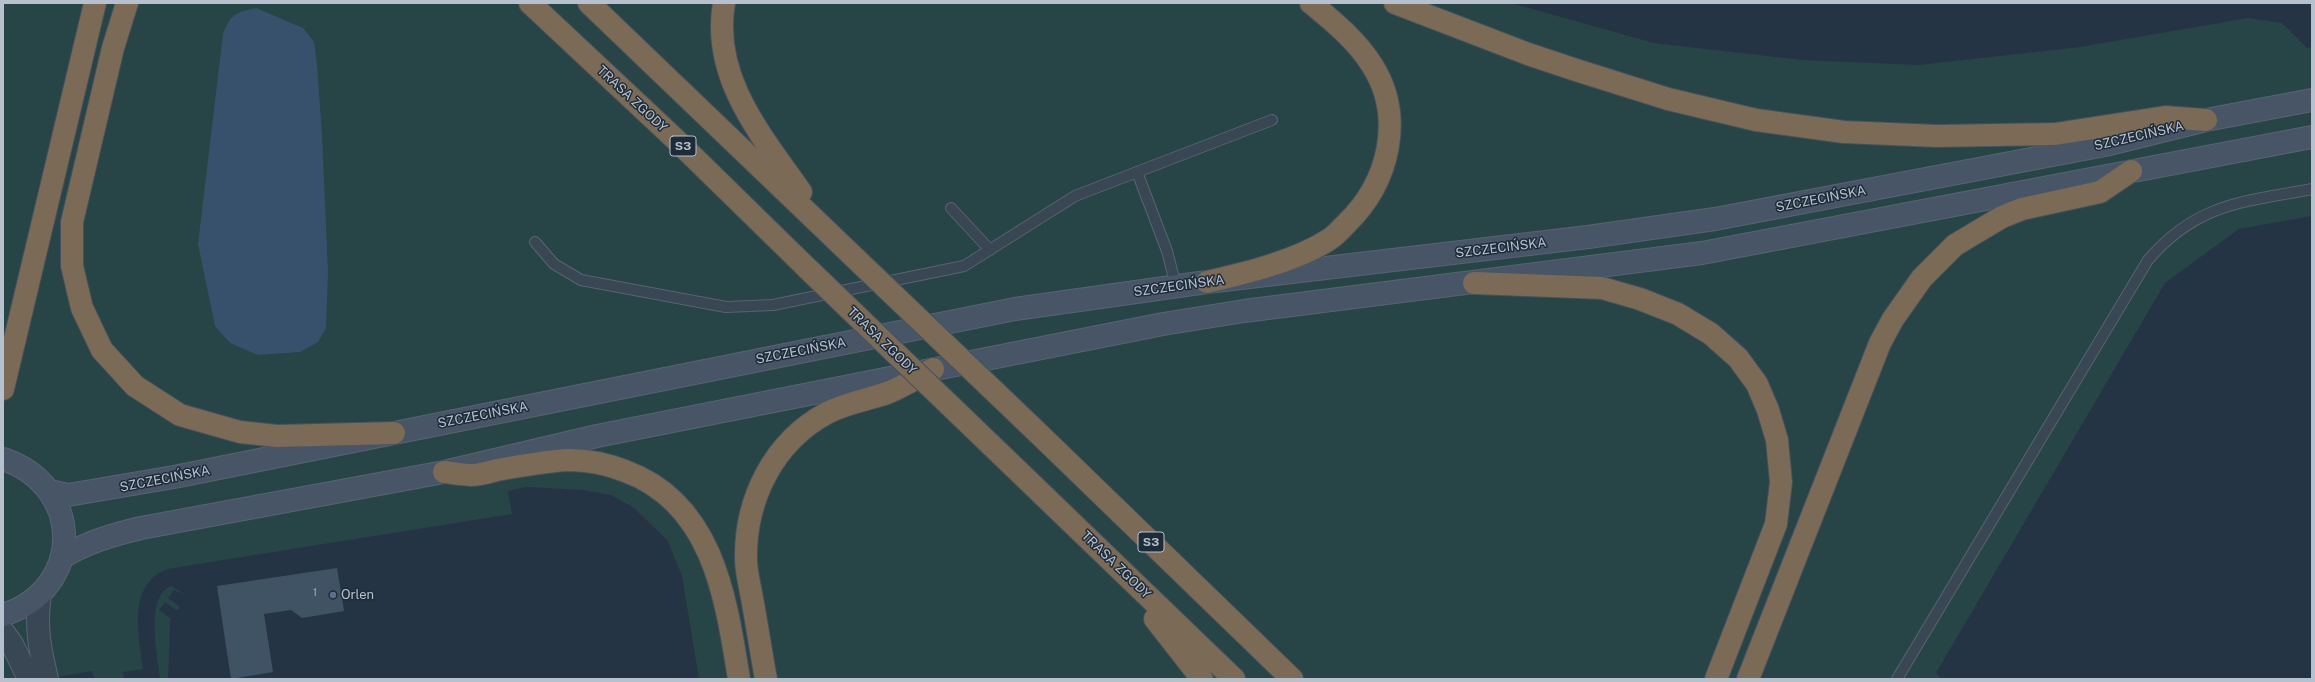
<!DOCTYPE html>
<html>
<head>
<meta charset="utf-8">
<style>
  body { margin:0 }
  #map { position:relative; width:2315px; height:682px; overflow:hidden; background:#253445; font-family:"Public Sans",sans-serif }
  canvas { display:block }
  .frame { position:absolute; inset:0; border:4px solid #b7c1ce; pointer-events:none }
</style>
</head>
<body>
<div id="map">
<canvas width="2315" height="682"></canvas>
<div class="frame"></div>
</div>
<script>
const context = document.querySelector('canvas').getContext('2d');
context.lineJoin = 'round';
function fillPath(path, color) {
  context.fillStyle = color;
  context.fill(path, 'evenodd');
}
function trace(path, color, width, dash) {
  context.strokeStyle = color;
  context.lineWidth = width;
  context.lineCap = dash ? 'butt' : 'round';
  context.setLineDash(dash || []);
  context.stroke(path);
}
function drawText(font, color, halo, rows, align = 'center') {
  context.font = font + ' "Public Sans",sans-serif';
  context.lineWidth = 3;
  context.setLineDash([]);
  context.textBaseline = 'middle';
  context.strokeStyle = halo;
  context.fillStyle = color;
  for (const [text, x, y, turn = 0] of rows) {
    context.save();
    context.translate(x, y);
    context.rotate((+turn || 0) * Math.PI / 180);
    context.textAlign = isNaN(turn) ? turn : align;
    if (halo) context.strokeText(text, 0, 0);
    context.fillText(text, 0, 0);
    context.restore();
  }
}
fillPath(new Path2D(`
  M3,3H1511L1654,43L1802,60L1919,65L2080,47L2248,18L2282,23L2307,48L2312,47V216L2239,229L2165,283L1936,673L1942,679H699L682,576L667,540L634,508L611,495L583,490L526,487L508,491L512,514L167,569C126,586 139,635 143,669L123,672L124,679H94L92,671L47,679H3Z
  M171,586L188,596L174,590L168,598L179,606V609L176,610L165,602L159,610L170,618V624L168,679H160C158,655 144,598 171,586Z`), '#274446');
fillPath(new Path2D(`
  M256,8L303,28L314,42L317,65L322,135L328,272L326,328L318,342L300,352L258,355L230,343L215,326L198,244L223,34C230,14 237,12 256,8Z`), '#37516d');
fillPath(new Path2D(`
  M337,568L344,611L302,618L291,610L264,614L273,672L231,679L217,586Z`), '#405364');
const service = new Path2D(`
  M951,208L990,250
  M535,242L554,264L581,280L726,307L773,305L964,266L1075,196L1137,172
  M1176,286L1167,251L1137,172L1272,120
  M1897,679L2148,260C2197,203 2243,202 2312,189`);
const tertiary = new Path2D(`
  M40,595C35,626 40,649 47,679
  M3,632L12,644L29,679`);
const secondary = new Path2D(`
  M3,459C84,486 85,589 3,615
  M50,491L68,495L174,477L1015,309L1207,282L1588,237L1715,219L2105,145L2206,120L2312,100
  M61,558C87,542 112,535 141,528L444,472L597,436L1163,324L1244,311L1702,253L2312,137`);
const motorway = new Path2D(`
  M127,3L113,48L72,222V266L82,308L102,350L135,386L180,415L240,432L277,436L394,433
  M530,3L673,137L808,269
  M589,3L856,259
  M724,3C711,77 761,135 801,192
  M1395,3L1528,54L1576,70L1668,99L1756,120L1844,132L1937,136L2055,134L2165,117L2206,120
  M1207,282C1246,273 1296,261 1330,239C1336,235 1342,228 1347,223C1389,182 1405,117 1372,65C1356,40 1334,22 1311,3
  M1474,283L1602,288L1640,299L1678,314L1711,334L1738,358L1757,384L1768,410L1777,440L1781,482L1776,524L1716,679
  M3,389L95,3
  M1038,433L1292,679
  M990,444L1234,679
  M444,472C452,473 462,475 471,475C479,475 489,472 497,470C521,466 545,461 569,460C589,460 607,464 625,471C713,503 726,598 739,679
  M1155,619L1202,679
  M766,679C761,652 757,625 752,598C750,586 746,572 746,559C745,500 773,442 827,413C846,403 867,400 887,393C903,387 918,377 933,369
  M1748,679L1880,343L1893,319L1922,278L1955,245L2002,217L2022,209L2100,192L2131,171`);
trace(service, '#586471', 12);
trace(tertiary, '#586471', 24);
trace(secondary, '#586471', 24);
trace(motorway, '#44515e', 24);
trace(service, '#394654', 10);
trace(tertiary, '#394654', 22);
trace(secondary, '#475567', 22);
trace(motorway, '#7b6a56', 22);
const motorwayBridge = new Path2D(`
  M856,259L1038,433
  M808,269L990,444`);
trace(motorwayBridge, '#44515e', 24, []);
trace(motorwayBridge, '#7b6a56', 22);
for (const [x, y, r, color] of [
  [333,595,4,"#5c6f8a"]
]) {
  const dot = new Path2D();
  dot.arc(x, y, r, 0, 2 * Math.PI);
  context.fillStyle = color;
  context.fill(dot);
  trace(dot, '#1e2b39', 1.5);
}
drawText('11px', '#99a6b4', null, [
  ["1",315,593]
]);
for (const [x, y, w] of [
  [683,146,26],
  [1151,542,26]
]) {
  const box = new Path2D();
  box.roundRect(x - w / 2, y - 10, w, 20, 3);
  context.fillStyle = '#1e2b39';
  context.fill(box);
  trace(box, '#b7c1ce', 1);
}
drawText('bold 12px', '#b7c1ce', null, [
  ["S3",683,146],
  ["S3",1151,542]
]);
drawText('13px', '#b7c1ce', '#1e2b39', [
  ["TRASA ZGODY",632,99,43],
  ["SZCZECIŃSKA",2139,136,-13],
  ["SZCZECIŃSKA",1821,199,-11],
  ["SZCZECIŃSKA",1501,248,-7],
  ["SZCZECIŃSKA",1179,286,-8],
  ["TRASA ZGODY",882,341,44],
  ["SZCZECIŃSKA",801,351,-11],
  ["SZCZECIŃSKA",483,415,-11],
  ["SZCZECIŃSKA",165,479,-11],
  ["TRASA ZGODY",1116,565,44]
]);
drawText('13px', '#b7c1ce', '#1e2b39', [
  ["Orlen",341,595]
], 'left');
</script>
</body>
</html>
